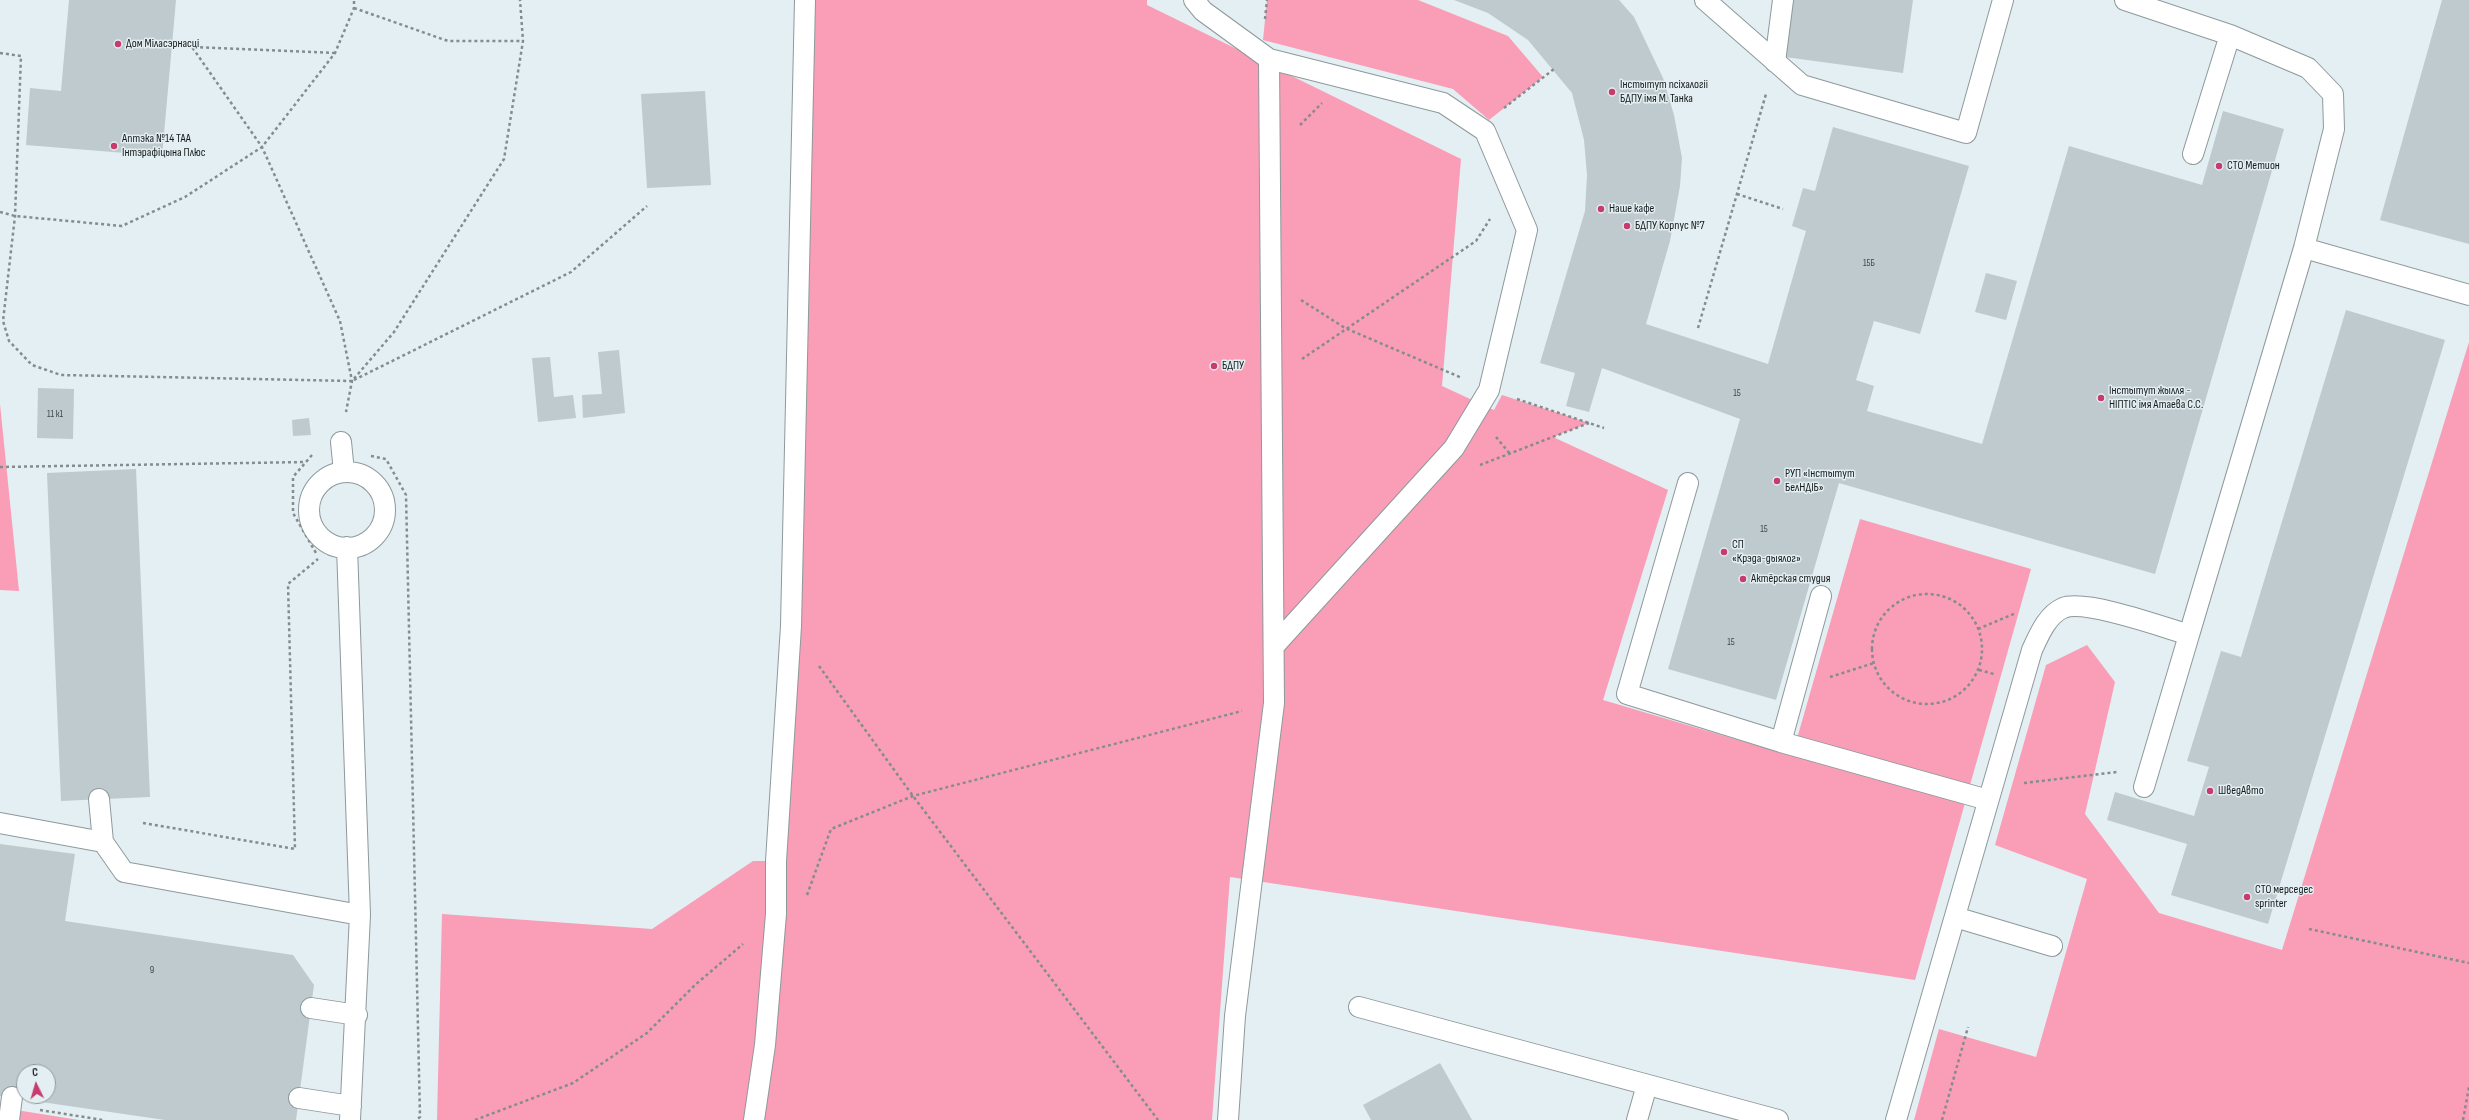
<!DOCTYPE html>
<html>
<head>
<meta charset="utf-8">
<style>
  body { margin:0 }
  #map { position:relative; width:2469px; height:1120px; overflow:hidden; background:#e3eff2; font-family:"Sofia Sans Condensed",sans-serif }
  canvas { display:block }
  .north { position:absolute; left:16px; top:1064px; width:40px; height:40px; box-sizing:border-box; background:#e3eff2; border:1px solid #919a9c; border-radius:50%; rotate:355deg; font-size:11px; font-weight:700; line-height:16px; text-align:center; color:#161a1b }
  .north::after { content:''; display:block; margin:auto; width:14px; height:18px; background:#c73b6d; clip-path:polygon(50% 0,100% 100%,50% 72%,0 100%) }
</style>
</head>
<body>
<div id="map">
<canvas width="2469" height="1120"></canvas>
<div class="north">С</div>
</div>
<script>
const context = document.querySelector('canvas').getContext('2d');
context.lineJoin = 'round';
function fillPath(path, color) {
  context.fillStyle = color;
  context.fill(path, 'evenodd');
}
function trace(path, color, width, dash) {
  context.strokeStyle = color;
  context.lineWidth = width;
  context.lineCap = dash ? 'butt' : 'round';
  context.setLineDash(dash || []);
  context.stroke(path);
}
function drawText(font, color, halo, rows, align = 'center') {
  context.font = font + ' "Sofia Sans Condensed",sans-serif';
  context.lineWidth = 3;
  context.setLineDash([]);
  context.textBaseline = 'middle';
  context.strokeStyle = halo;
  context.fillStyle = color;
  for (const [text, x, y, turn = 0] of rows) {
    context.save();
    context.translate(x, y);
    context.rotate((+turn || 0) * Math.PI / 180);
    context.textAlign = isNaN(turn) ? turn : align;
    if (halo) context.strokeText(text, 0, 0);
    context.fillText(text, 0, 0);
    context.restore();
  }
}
fillPath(new Path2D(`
  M795,0H1147V5L1461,159L1442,386L1494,410L1502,395L1589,423L1553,437L1668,490L1603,700L1792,756L1860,519L2031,569L1915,980L1230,877L1212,1120H437L442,914L652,929L753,861H776Z
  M1267,0H1418L1508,36L1543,77L1489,120L1453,89L1263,40Z
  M2469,342V1120H1914L1939,1029L2036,1057L2087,879L1995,845L2046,665L2087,645L2115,682L2085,814L2159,913L2282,950Z
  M0,404L19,591L0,590Z
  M16,1110L79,1120H14Z`), '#fa9db6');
fillPath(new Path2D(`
  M69,0H176L162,156L26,145L30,88L61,91Z
  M1454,0H1619L1634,17L1663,78L1674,115L1682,158L1680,186L1670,241L1646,324L1768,364L1806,231L1792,226L1803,188L1815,191L1833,127L1969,166L1920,334L1874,321L1856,380L1874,386L1867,411L1982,444L2069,146L2202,185L2223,111L2284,129L2155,574L1839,483L1776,700L1668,669L1740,419L1602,368L1589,412L1566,406L1575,373L1540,363L1585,211L1587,175L1584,140L1572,93L1528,40L1488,13Z
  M1793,0H1913L1903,73L1785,57Z
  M2442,0H2469V244L2380,220Z
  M705,91L711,185L647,188L641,94Z
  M1986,273L2017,281L2006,320L1975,312Z
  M2346,310L2445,340L2268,924L2171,895L2187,844L2107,820L2115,792L2194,816L2209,767L2187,761L2221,651L2241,657Z
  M619,350L625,413L583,418L582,395L602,394L598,352Z
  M550,357L554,397L573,395L576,418L538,422L532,358Z
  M38,388L74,389L73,439L37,438Z
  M309,418L311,435L293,436L292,420Z
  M136,469L150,797L61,801L47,473Z
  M0,844L75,854L65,921L293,955L314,985L296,1120H165L0,1096ZM24,1072H48V1096H24Z
  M1440,1063L1472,1120H1371L1363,1105Z`), '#becacd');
const service = new Path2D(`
  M1194,0L1203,11L1269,59
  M1705,0L1802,85L1966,133L2003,0
  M1775,62L1783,0
  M2193,154L2230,35
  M2304,248L2469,295
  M341,442L344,472
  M309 510a38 38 0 1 1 76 0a38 38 0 1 1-76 0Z
  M1688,483L1627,694L1781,742L1988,800
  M347,547L360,915L350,1120
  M1781,742L1821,596
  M2144,787L2189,635
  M99,799L103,842
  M0,823L103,842L124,872L360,915
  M1955,917L2052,946
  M1359,1007L1778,1120
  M311,1008L357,1015
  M299,1098L351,1106
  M9,1120L12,1097
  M754,1120L765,1045L776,914V861L791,626L805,0
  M1228,1120L1235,1016L1274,703L1269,59L1443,103L1485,131L1527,230L1489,390L1454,448L1274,646
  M1637,1120L1647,1085
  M1896,1120L2032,650C2039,635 2047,615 2063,608C2085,599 2163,627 2189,635L2304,248L2334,129L2333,94L2308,68L2230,35L2125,0`);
trace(service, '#8e999c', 22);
trace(new Path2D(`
  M354,8L448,41H523
  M1265,19L1267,0
  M0,53L21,56L15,216L3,321L9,341L32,365L61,375L352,381L394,332L504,159L523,41L520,0
  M335,53L192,47L262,147L340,321L352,381L346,412
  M1504,108L1554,69
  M1300,125L1322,103
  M1737,194L1783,209
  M0,212L15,216L122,226L185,197L262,147L335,53L354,8V0
  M1301,300L1345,328L1462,378
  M1698,328L1766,94
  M1302,359L1476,241L1490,219
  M354,380L571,272L647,206
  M1517,399L1604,428
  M1496,437L1510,454
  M312,455L293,477V513L316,553
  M371,456L386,459L406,495L420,1117L416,1120
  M1480,465L1589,423
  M0,467L306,462
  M1872 649a55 55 0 1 1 110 0a55 55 0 1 1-110 0Z
  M1978,629L2016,613
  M819,666L913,796L1158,1120
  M1979,670L1994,674
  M1830,677L1874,663
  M2024,783L2117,772
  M143,823L295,849L288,584L318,559
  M807,895L831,829L913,796L1242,711
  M2309,929L2469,963
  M40,1110L103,1120
  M475,1120L573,1083L647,1033L695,985L743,944
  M1942,1120L1968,1027
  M2463,1120L2469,1087`), '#848c8e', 2.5, [3, 3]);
trace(service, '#fff', 20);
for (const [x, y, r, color] of [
  [118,44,4,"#c73b6d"],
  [1612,92,4,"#c73b6d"],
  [114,146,4,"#c73b6d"],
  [2219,166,4,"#c73b6d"],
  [1601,209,4,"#c73b6d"],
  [1627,226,4,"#c73b6d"],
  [1214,366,4,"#c73b6d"],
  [2101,398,4,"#c73b6d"],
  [1777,481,4,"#c73b6d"],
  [1724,552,4,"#c73b6d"],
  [1743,579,4,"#c73b6d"],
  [2210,791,4,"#c73b6d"],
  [2247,897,4,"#c73b6d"]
]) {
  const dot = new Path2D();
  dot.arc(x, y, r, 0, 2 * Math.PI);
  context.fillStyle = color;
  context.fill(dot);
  trace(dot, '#e3eff2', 1.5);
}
drawText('10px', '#404648', null, [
  ["15Б",1869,263],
  ["15",1737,393],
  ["11 к1",55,414],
  ["15",1764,529],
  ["15",1731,642],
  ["9",152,970]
]);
drawText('12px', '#161a1b', '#e3eff2', [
  ["Дом Міласэрнасці",126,44],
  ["Інстытут псіхалогіі",1620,85],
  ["БДПУ імя М. Танка",1620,99],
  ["Аптэка №14 ТАА",122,139],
  ["Інтэрафіцына Плюс",122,153],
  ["СТО Метион",2227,166],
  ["Наше кафе",1609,209],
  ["БДПУ Корпус №7",1635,226],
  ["БДПУ",1222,366],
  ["Інстытут жылля -",2109,391],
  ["НІПТІС імя Атаева С.С.",2109,405],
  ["РУП «Інстытут",1785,474],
  ["БелНДІБ»",1785,488],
  ["СП",1732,545],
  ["«Крэда-дыялог»",1732,559],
  ["Актёрская студия",1751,579],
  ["ШведАвто",2218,791],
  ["СТО мерседес",2255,890],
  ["sprinter",2255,904]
], 'left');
</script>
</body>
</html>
